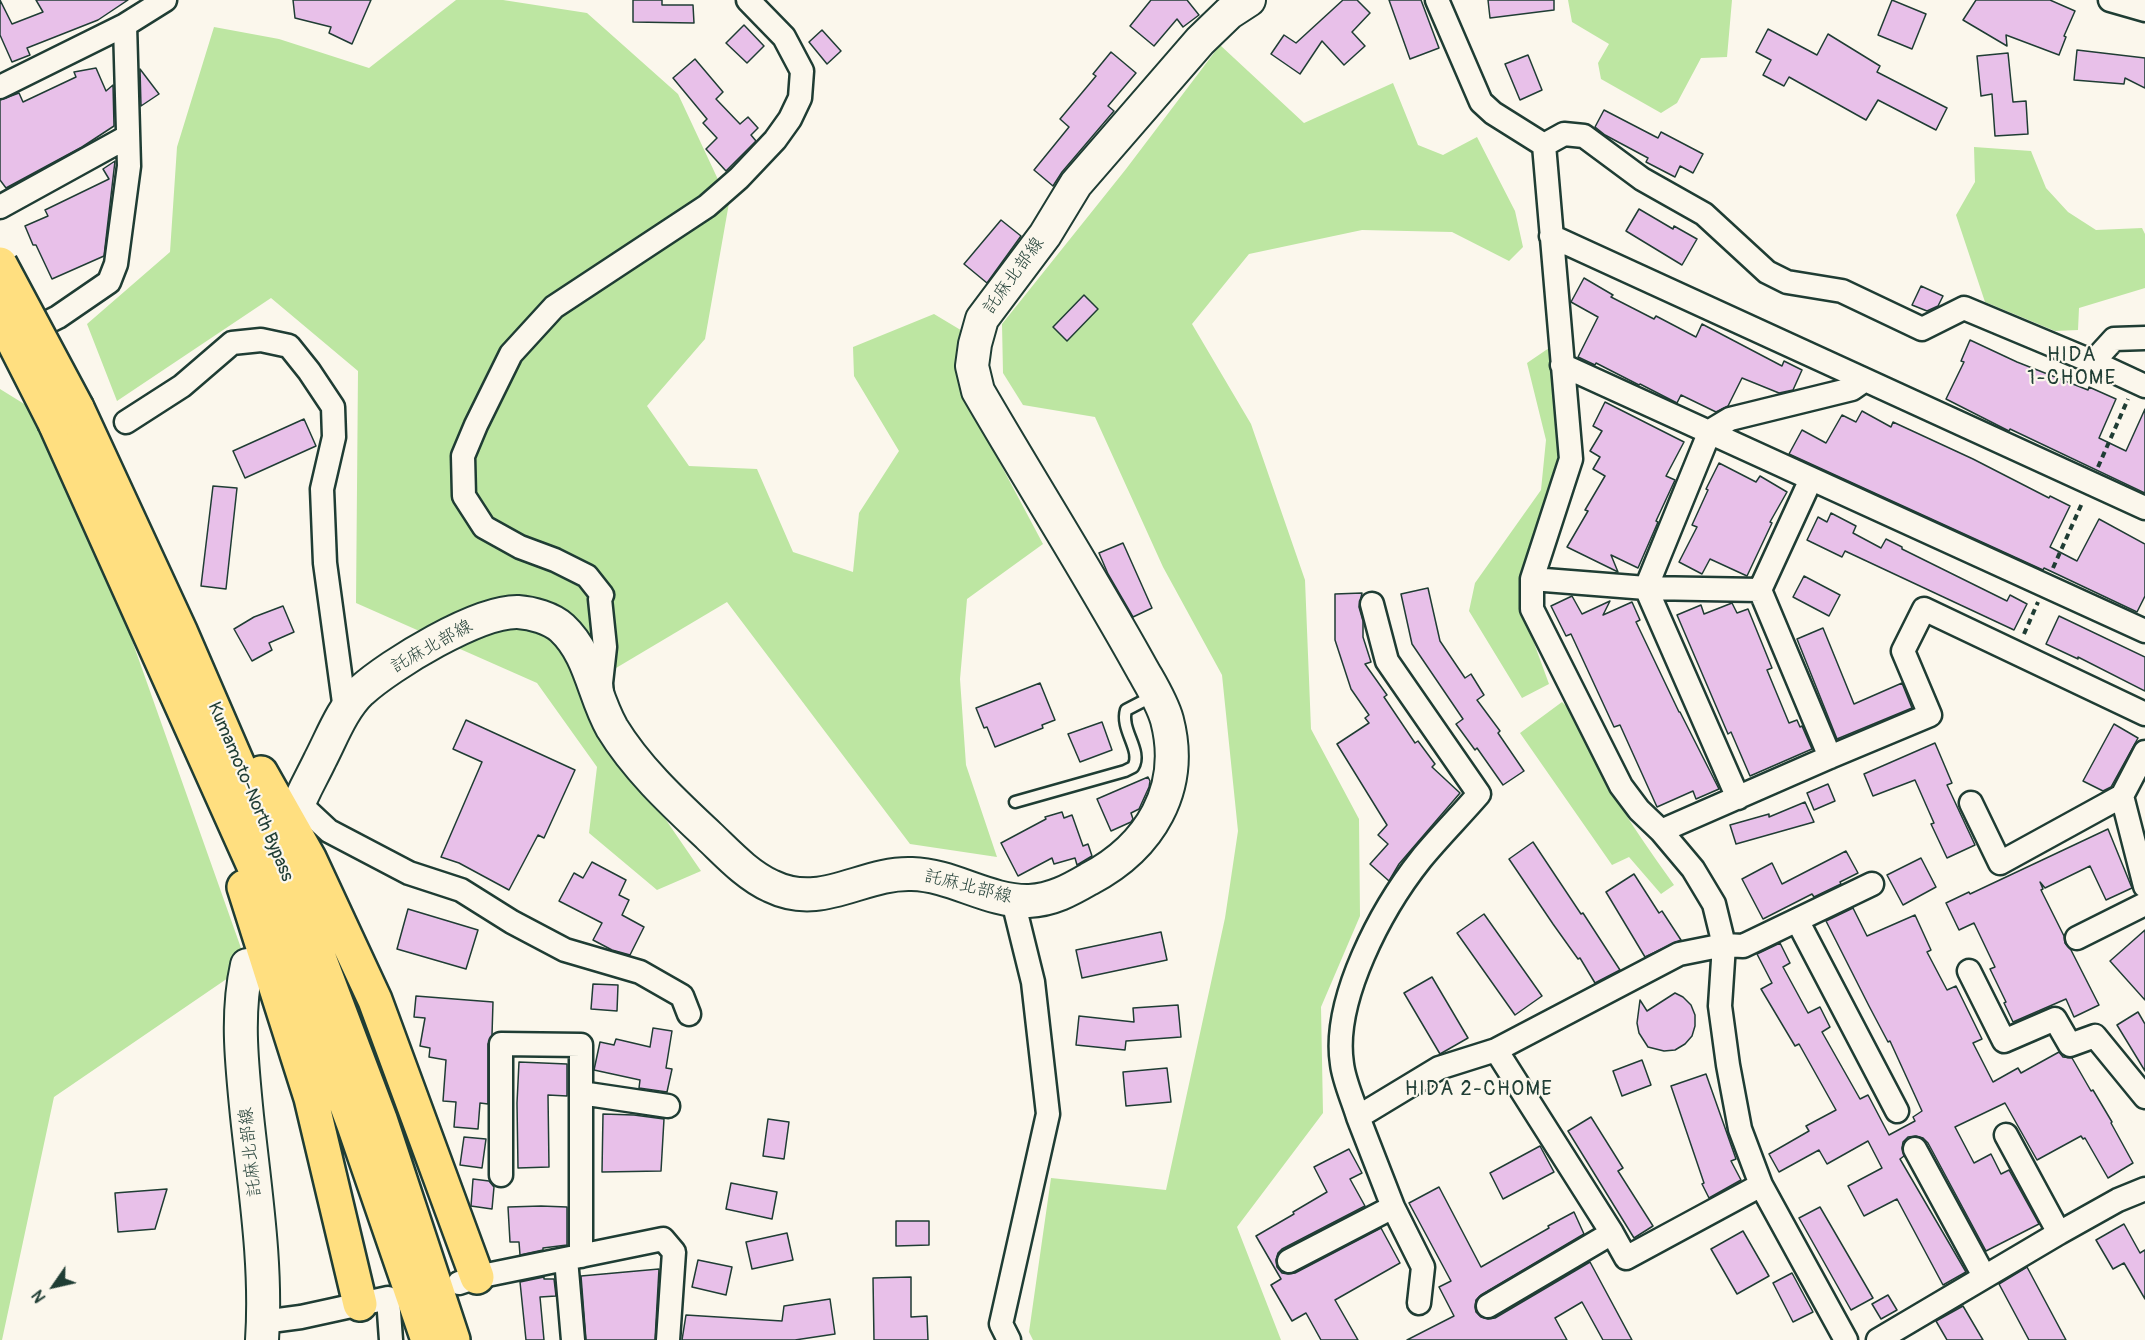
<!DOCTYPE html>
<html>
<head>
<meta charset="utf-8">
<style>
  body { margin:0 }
  #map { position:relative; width:2145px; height:1340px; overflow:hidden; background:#fbf7ec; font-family:Pangolin,sans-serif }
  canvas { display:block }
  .north { position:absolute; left:24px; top:1256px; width:60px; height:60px; -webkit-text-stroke:4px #fbf7ec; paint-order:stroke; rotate:236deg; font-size:16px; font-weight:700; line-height:24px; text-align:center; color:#1f3d34 }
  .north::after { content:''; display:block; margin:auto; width:21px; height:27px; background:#1f3d34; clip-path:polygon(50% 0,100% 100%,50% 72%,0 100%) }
</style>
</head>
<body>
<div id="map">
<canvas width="2145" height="1340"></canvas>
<div class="north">N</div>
</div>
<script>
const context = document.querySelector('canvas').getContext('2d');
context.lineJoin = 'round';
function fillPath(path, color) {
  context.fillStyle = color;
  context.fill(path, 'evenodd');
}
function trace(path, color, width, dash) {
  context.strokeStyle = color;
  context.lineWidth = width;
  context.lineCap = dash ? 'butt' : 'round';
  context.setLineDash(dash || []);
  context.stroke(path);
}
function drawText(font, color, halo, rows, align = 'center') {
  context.font = font + ' Pangolin,"Klee One",sans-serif';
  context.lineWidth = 4.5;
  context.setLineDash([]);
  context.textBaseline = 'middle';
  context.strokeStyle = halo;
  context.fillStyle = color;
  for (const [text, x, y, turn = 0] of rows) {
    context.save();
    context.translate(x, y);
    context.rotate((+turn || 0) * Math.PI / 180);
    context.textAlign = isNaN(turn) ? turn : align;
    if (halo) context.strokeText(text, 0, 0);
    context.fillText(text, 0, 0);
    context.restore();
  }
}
fillPath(new Path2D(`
  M456,0H503L587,13L678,94L729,203L705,339L647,406L689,466L757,469L793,552L853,572L859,513L899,451L854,376L853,347L934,314L964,332L967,401L1043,544L967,599L960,679L966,765L997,857L910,844L727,602L616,668L592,712L701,871L657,890L589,833L597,767L537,683L356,603L358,371L271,298L117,401L87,324L170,252L177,147L214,27L279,39L369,68Z
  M1568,0H1732L1727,57L1701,58L1677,103L1661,113L1601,79L1598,63L1609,44L1572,22Z
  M1220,45L1304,123L1393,83L1418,145L1443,155L1477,137L1515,211L1523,247L1509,261L1452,232L1362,230L1249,254L1192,324L1251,424L1305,580L1311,729L1359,819L1360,916L1321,1007L1323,1113L1237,1227L1281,1340H1033L1029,1332L1051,1178L1166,1190L1225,918L1238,831L1222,675L1163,567L1095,417L1023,405L1003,373L1002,324L1126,169Z
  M1974,147L2031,151L2046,188L2068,212L2096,230L2142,228L2145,234V288L2079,308L2078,330L2055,331L1985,302L1956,215L1975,182Z
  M1549,348L1561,443L1553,502L1519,578L1526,621L1549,684L1522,698L1469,611L1475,583L1541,490L1546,440L1527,363Z
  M0,389L55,423L247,965L54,1097L2,1340H0Z
  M1562,702C1586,724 1594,761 1611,790C1630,823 1652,854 1674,885L1661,894L1629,857L1612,865L1520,733Z`), '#bde6a2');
const building = new Path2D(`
  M0,0L12,24L43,12L36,0H128L98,20L27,48L30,55L12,62L0,35Z
  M293,0H371L352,44L329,33L331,27L295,18Z
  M633,0H662V5H693L694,23L633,22Z
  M1151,0H1187L1199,15L1183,27L1177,19L1154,46L1130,26Z
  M1343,0H1357L1370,13L1352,32L1365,46L1344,65L1322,41L1300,74L1271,54L1284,35L1296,43Z
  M1389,0H1421L1439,48L1410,59Z
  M1488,0H1554V10L1490,18Z
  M1892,0L1926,14L1912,49L1878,35Z
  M1976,0H2050L2075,11L2064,36L2066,37L2059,55L2006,35L2007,46L1963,20Z
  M744,25L764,46L747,63L726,43Z
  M1768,29L1817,55L1828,34L1880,66L1877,72L1947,108L1936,130L1878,100L1866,120L1789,77L1784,86L1763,75L1771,60L1756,52Z
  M822,30L841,51L827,64L809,42Z
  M2077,50L2145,58V88L2125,78L2124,84L2074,80Z
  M1111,52L1136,73L1108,106L1114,111L1062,172L1053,186L1034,170L1069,127L1060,119L1096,76L1093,74Z
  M2008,53L2013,102L2026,101L2028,134L1995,136L1992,94L1981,96L1977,56Z
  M1528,55L1542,90L1520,100L1505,64Z
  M695,59L723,92L716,99L740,124L748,117L758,128L751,135L756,141L726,171L706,149L717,138L703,123L707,119L673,78Z
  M96,68L106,91L113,85L114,126L82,147L6,188L0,180V100L19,93L23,102L76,77L74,72Z
  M140,69L159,94L141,106Z
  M1604,110L1658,138L1661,132L1703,154L1693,173L1680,166L1675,177L1646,162L1648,158L1605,135L1595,127Z
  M115,161L104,256L52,279L36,245H33L25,226L48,216L45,210L109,179L103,169Z
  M1639,209L1673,229L1674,226L1697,239L1682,265L1626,231Z
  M1001,220L1021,236L987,283L964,264Z
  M1584,278L1613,295L1611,297L1654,319L1656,316L1696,337L1702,324L1782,366L1784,361L1802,370L1793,390L1779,393L1742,378L1728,406L1716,412L1681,395L1677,403L1640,384L1639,385L1596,363L1595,365L1578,357L1598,317L1571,302Z
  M1921,286L1943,296L1938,306L1927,311L1912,305Z
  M1084,295L1098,309L1067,341L1053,327Z
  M1970,340L2017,362L2088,390L2089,387L2116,399L2099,438L2126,451L2145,409V493L2010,429L2009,431L2005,429L1946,399L1964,362L1961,361Z
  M1605,402L1684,442L1666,476L1675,480L1656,521L1658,522L1638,568L1611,555L1618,572L1567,547L1588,511L1585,510L1605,476L1593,469L1600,457L1590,451L1602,431L1593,426Z
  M1862,411L1891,427L1893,422L1973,459L2049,498L2050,496L2070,506L2050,547L2077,561L2099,519L2145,544V596L2137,612L2044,568L2043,570L1789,454L1802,430L1826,443L1842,415L1856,422Z
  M304,419L316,446L245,478L233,451Z
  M1719,463L1756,482L1760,476L1787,492L1770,522L1772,523L1747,576L1710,559L1702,574L1679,562L1697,527L1692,525L1708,490L1706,489Z
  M213,486L237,488L226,589L201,586Z
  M1831,513L1856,526L1853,533L1881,548L1886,539L1902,547V549L2007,601L2010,595L2027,604L2014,630L1845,551L1842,557L1807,540L1818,517L1827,522Z
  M1123,543L1152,608L1133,617L1108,574L1099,553Z
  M1804,576L1840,595L1829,616L1793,597Z
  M1428,588L1440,641L1465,678L1471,674L1484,695L1477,700L1500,731L1498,733L1524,771L1503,785L1477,748L1475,750L1456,724L1463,719L1412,644L1401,594Z
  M1362,593L1359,607L1363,621V637L1371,662L1365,664L1387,695L1384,697L1415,743L1418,741L1435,764L1432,767L1460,793L1399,864L1389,881L1370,864L1388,844L1378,835L1387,825L1337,744L1369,723L1365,718L1369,715L1351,689L1335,640V594Z
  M1572,596L1582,614L1610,601L1603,615L1632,602L1640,620L1636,622L1679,712H1680L1719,789L1696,799L1693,791L1657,807L1620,725L1614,727L1571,634L1566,636L1551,606Z
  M1732,603L1737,613L1748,609L1772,668L1767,670L1789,723L1797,720L1800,727L1802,726L1812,749L1750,776L1731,732L1728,734L1677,615L1701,605L1704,614Z
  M283,606L294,632L269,643L272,650L252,661L234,629L254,617Z
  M2059,616L2145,657V691L2078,657V659L2046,644Z
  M1823,628L1854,704L1902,683L1912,708L1837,739L1797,639Z
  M1040,683L1055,720L1042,725L1043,728L995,747L987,727L984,728L976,708Z
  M466,720L575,770L544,838L538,835L509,890L459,863L441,857L482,762L453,749Z
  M1102,722L1112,750L1080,762L1068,734Z
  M2114,724L2138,738L2111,787L2103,791L2083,781Z
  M1935,743L1952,783L1947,785L1975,845L1947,858L1931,824L1934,823L1915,780L1873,796L1864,774Z
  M1148,777L1150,781L1149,787L1139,809L1131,813L1133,819L1131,822L1111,831L1097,799Z
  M1828,784L1835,801L1814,810L1807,793Z
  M1805,802L1814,822L1736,844L1730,825L1769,814V817Z
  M1062,812L1064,818L1072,815L1083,846L1088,844L1092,856L1077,865L1075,858L1054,864L1052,858L1018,876L1001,843L1046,819L1045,817Z
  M2108,829L2132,888L2106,900L2090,866L2045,888L2040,882L2043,889L2041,890L2064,936L2065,943L2071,950L2099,1005L2074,1017L2066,999L2013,1022L2004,1003L2006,1002L1990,969L1995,967L1974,923L1959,930L1946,903L1969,892L1970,894Z
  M1533,842L1581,914L1583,913L1620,970L1595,983L1580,958L1578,959L1553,924L1509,859Z
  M1846,851L1858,873L1840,882L1841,884L1814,897L1812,894L1763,919L1742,879L1772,863L1782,884Z
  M1921,858L1936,887L1903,905L1887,875Z
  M592,862L626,880L619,895L629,900L622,915L644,927L630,955L612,950L593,940L602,923L559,901L574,873L583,878Z
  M1634,874L1659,913L1662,911L1681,940L1645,957L1606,892Z
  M1853,908L1867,936L1915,915L1931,950L1927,952L1947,990L1956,986L1982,1039L1973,1043L1993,1082L2018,1068L2021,1073L2059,1052L2063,1057L2072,1058L2091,1091L2093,1090L2112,1122L2111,1123L2133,1163L2108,1178L2085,1138L2083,1139L2081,1136L2037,1160L2005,1103L1955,1127L1974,1163L1991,1154L2001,1174L2009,1170L2039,1224L1986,1251L1928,1143L1923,1138L1916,1136L1908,1137L1903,1142L1902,1148L1904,1156L1900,1159L1966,1272L1943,1285L1897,1199L1864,1216L1848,1186L1882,1168L1868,1141L1827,1164L1819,1150L1779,1172L1769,1154L1809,1131L1806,1126L1836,1110L1799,1044L1795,1046L1761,989L1772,983L1757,954L1780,943L1790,963L1783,967L1808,1013L1820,1007L1830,1027L1822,1032L1860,1099L1868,1095L1889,1135L1915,1121L1913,1117L1922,1111L1890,1041L1888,1042L1869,1006L1826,921Z
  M408,909L478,930L466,969L397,949Z
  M1484,914L1542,996L1515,1015L1457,933Z
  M2145,930V1000L2110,961Z
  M1161,932L1167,960L1082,978L1076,950Z
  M1432,977L1468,1038L1440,1054L1404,993Z
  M593,984L618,985L617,1011L591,1009Z
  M1675,993L1683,997L1691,1005L1695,1015V1026L1692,1036L1685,1044L1675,1050L1664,1051L1648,1047L1639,1033L1637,1023L1640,1000L1647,1011Z
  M416,996L493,1002L492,1035L488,1044V1104L480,1103L478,1129L454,1127L456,1102L443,1101L446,1060L429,1057L430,1048L420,1046L425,1018L414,1017Z
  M1178,1005L1181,1037L1126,1041L1125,1050L1076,1045L1079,1016L1134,1022L1133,1008Z
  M2138,1012L2145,1024V1071L2117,1025Z
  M653,1028L672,1031L666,1068L672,1069L667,1092L639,1088L640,1080L594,1070L600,1042L614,1045L616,1039L650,1047Z
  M1642,1060L1651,1085L1622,1096L1613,1071Z
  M519,1062L567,1064V1096L548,1095L549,1167L518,1168L517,1103Z
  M1167,1068L1171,1102L1126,1106L1123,1072Z
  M1706,1074L1736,1159L1731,1161L1741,1180L1709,1198L1702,1184L1704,1183L1671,1086Z
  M603,1114L634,1115L664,1119L661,1171L602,1172Z
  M1591,1117L1623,1168L1618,1171L1653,1226L1634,1238L1568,1131Z
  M768,1119L789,1122L784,1159L763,1156Z
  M464,1137L486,1139L482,1168L460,1165Z
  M1540,1146L1554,1172L1503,1199L1490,1173Z
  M1349,1149L1362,1173L1350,1179L1365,1206L1282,1249L1278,1253L1276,1260L1277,1267L1282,1273L1288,1274L1295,1273L1381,1228L1400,1263L1335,1300L1358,1340H1321L1306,1313L1292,1321L1271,1285L1281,1279L1256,1236L1294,1214L1293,1212L1327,1192L1314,1167Z
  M473,1179L489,1181L494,1187L492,1209L471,1206Z
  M731,1183L777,1192L772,1219L726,1209Z
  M1439,1187L1481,1267L1549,1228L1548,1226L1574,1212L1584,1234L1481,1295L1476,1300L1475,1307L1476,1312L1481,1317L1488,1319L1495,1318L1590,1262L1632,1340H1603L1582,1302L1555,1318L1567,1340H1407L1454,1316L1439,1287L1451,1281L1409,1203Z
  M167,1189L155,1229L118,1232L115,1193Z
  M541,1206L567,1207V1245L543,1248V1250L520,1255L519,1242H510L508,1207Z
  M1820,1207L1873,1298L1851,1310L1799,1218Z
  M896,1221H929V1245L896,1246Z
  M2124,1224L2140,1253L2145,1250V1299L2124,1263L2113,1269L2096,1240Z
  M1743,1231L1769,1276L1737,1294L1711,1249Z
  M787,1233L793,1260L752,1269L746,1242Z
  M698,1260L732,1267L726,1295L692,1287Z
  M2027,1267L2066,1340H2029L1999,1284Z
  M659,1269L655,1340H586L581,1276Z
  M1792,1273L1813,1312L1793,1322L1773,1283Z
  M544,1277V1279H554L556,1296L540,1297L544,1340H526L520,1282Z
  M911,1277V1317L927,1316L928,1340H874L873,1278Z
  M1888,1295L1897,1310L1881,1319L1872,1304Z
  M830,1299L835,1334L795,1340H682L686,1315L782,1321L784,1306Z
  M1963,1306L1983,1340H1947L1936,1321Z`);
fillPath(building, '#e8c0e9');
trace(building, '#1f3d34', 1.5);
const lane = new Path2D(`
  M1015,802L1125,771L1133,767C1143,751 1120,730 1126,710L1153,696`);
const street = new Path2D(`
  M1437,0L1481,102L1493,113L1544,145
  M2110,0L2145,10
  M0,87L125,25L165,0
  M1544,145L1571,459L1532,579V609L1621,786L1639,810L1661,831L1693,869L1714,904L1724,945L1720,1006L1728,1065L1740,1129L1761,1185L1846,1340
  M1544,145L1564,134L1584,136L1642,179L1704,214L1767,272L1787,282L1842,291L1922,329L1964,308L2093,362L2145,386
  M0,207L127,137
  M1551,236L2145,508
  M22,335L58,317L109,282L116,264L129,166L125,25
  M2093,362L2114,339L2145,338
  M1562,365L2145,631
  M126,422L182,386L232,343L261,340L289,346L309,371L333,407L334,437L322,489L325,563L345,710
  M1811,479L1760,590L1830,757
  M1532,579L1646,588L1760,590
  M602,695L601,683L605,647L600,599L602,595L587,576L555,560L520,547L484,527L464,496L463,456L476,425L511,354L554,307L707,206L739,178L775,140L790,119L800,98L802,71L784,37L748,0
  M2122,796L2145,886
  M1738,798L1646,588L1710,431L1730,419L1852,389L1865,380
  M299,803L329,831L409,873L461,890L512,922L565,950L640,972L682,996L689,1014
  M1971,803L2000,863L2122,796L2145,752
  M1661,831L1830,757L1930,715L1903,651L1924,609L2145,714
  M1797,920L1897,1111
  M2077,938L2145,904
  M1969,971L2004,1041L2055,1019L2070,1045L2095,1036L2145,1097
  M1496,1050L1679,954L1724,945L1743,946L1872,884
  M581,1093L668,1106
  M1358,1117C1353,1100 1344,1081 1342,1064C1332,1000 1382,908 1421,859C1439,837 1460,816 1479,794L1387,661L1372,604
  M2006,1135L2059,1233
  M1915,1149L1984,1276
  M501,1175V1044L581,1045V1256
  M566,1259L573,1340
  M1289,1261L1393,1207
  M459,1283L477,1277L663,1239L674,1252L668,1340
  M1419,1303L1423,1267L1393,1207L1358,1117L1439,1068L1496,1050L1612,1233L1626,1258L1761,1185
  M1488,1306L1612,1233
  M263,1322L301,1317L388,1298L391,1340
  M1009,1340L1001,1324L1048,1114L1033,982L1013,901
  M1878,1340L2059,1233L2118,1200L2145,1189`);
const secondary = new Path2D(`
  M296,811C302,793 312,777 320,760C332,737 342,709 361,691C391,664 478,611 518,612C532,613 551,618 562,628C591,655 593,695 612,728C637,769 674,803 709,836C728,854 747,875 771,886C822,911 862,872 912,874C953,875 988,902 1029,901C1052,900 1070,890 1089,879C1150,847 1185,789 1167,720C1162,702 1151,685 1142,669C1090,575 1032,484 978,391L972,366L975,344L982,319L1045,235L1076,184L1200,41L1229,13L1249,0
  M247,965C236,1015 242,1065 247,1116C255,1191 267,1265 262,1340`);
const highway = new Path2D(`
  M77,408L181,633L303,915L380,1119L453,1340
  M55,423L280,924L354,1125L428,1340
  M261,773L309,858L375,1000L477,1277
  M244,887L311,1098L360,1304`);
trace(lane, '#1f3d34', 15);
trace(street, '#1f3d34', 27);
trace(secondary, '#1f3d34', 36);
trace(highway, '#1f3d34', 38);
trace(new Path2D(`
  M2098,467L2128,399
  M2053,568L2083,501
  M2024,634L2038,602`), '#1f3d34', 4, [6, 4.5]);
trace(lane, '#fbf7ec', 10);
trace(street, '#fbf7ec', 22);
trace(secondary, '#fbf7ec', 32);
trace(highway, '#ffdf80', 33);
const highwayBridge = new Path2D(`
  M0,264L77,408
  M0,315L55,423`);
trace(highwayBridge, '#1f3d34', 38, []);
trace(highwayBridge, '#ffdf80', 33);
drawText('18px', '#1f3d34', '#fbf7ec', [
  ["託麻北部線",1014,276,-54],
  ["託麻北部線",432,647,-29],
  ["Kumamoto-North Bypass",250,792,67],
  ["託麻北部線",968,887,14],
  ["託麻北部線",251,1152,-96]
]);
context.letterSpacing = '1.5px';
drawText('20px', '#1f3d34', '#fbf7ec', [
  ["HIDA",2072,356],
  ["1-CHOME",2072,379],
  ["HIDA 2-CHOME",1479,1090]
]);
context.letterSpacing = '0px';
</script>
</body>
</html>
